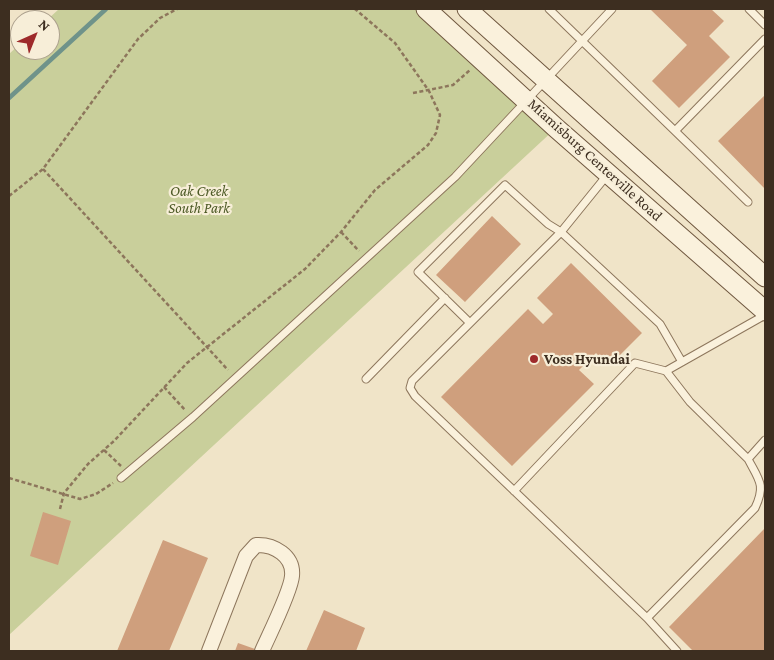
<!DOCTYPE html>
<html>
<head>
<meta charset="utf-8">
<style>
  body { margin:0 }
  #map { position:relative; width:774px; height:660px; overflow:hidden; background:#f0e4c8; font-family:"Crimson Pro",serif }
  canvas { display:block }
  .frame { position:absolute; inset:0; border:10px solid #3d2e20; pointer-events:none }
  .north { position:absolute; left:10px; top:10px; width:50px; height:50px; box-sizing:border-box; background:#f7eed8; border:1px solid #ada18e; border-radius:50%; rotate:44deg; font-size:14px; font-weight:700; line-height:20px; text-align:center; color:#3d2e20 }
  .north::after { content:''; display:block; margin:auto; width:18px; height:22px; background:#9e2a2b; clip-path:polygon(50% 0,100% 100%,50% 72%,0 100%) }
</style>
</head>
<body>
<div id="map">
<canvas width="774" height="660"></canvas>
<div class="frame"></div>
<div class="north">N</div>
</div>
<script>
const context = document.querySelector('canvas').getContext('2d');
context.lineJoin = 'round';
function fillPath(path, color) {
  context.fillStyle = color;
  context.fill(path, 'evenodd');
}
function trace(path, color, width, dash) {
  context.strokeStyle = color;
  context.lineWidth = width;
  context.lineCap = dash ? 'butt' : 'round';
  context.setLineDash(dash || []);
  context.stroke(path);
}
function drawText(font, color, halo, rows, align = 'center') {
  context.font = font + ' "Crimson Pro",serif';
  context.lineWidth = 4.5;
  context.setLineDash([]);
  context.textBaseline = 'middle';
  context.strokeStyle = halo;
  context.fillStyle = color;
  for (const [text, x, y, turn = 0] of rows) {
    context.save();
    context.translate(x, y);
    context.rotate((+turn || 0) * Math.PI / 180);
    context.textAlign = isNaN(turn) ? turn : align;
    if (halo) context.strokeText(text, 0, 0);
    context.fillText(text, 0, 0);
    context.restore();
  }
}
fillPath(new Path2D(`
  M59,9H426L556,128L9,635V54L20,44V50H50V20H47Z`), '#c9cf9b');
trace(new Path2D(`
  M9,98L106,9`), '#6f938a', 4.5);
fillPath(new Path2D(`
  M650,9H711L724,21L709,36L730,57L679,108L652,81L687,45Z
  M765,95V189L718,141Z
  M492,216L521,244L465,302L436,275Z
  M571,263L642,333L609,366L596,353L579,370L594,384L512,466L441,397L528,309L543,324L553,314L537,298Z
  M43,512L71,521L58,565L30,556Z
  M765,528V651H693L669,627Z
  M163,540L208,558L169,651H117Z
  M324,610L365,628L356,651H306Z
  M238,643L255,649L254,651H235Z`), '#cf9f7d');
const service = new Path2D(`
  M549,9L675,131L765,39
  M749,9L765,25
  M675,131L748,202
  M608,174L561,232L412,381L410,388L415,396L647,618L677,651
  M470,323L418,272L505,185L548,224L561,232L660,324L682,362
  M666,371L690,402L748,459
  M366,379L445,298
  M121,478L193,417L455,177L612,9
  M514,491L635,363L666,371L765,315
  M647,618L755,508C766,485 759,480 748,459L765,440`);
const minor = new Path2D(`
  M209,651L246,556L256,545C274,544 294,556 292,576C291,591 269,635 262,651`);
const secondary = new Path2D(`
  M426,9L556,128L765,311
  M467,9L765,277`);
trace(service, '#8d765c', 9);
trace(minor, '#8d765c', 16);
trace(secondary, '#6f573f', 21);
trace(new Path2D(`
  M413,93L453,85L470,70
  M43,169L228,370
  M9,196L43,169L138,39L160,18L177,9
  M341,232L359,251
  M164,387L185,410
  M104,450L121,466
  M9,478L80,499L96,494L113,483
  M60,509L64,493L88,464L114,441L187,363L305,269L341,232L375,190L428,145L436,133L440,115L429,91L395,43L355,9`), '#8d765c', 2.5, [4, 2.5]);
trace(service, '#faf1dc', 7);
trace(minor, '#faf1dc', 14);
trace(secondary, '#faf1dc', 19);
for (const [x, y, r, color] of [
  [534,359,5,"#9e2a2b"]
]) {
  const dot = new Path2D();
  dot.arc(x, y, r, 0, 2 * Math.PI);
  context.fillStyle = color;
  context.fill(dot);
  trace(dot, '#f7eed8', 2);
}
drawText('15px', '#3d2e20', '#f7eed8', [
  ["Miamisburg Centerville Road",595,160,42]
]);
drawText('italic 15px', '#4d5a26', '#f7eed8', [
  ["Oak Creek",199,191],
  ["South Park",199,208]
]);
drawText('bold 15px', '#3d2e20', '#f7eed8', [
  ["Voss Hyundai",544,359]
], 'left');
</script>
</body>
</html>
